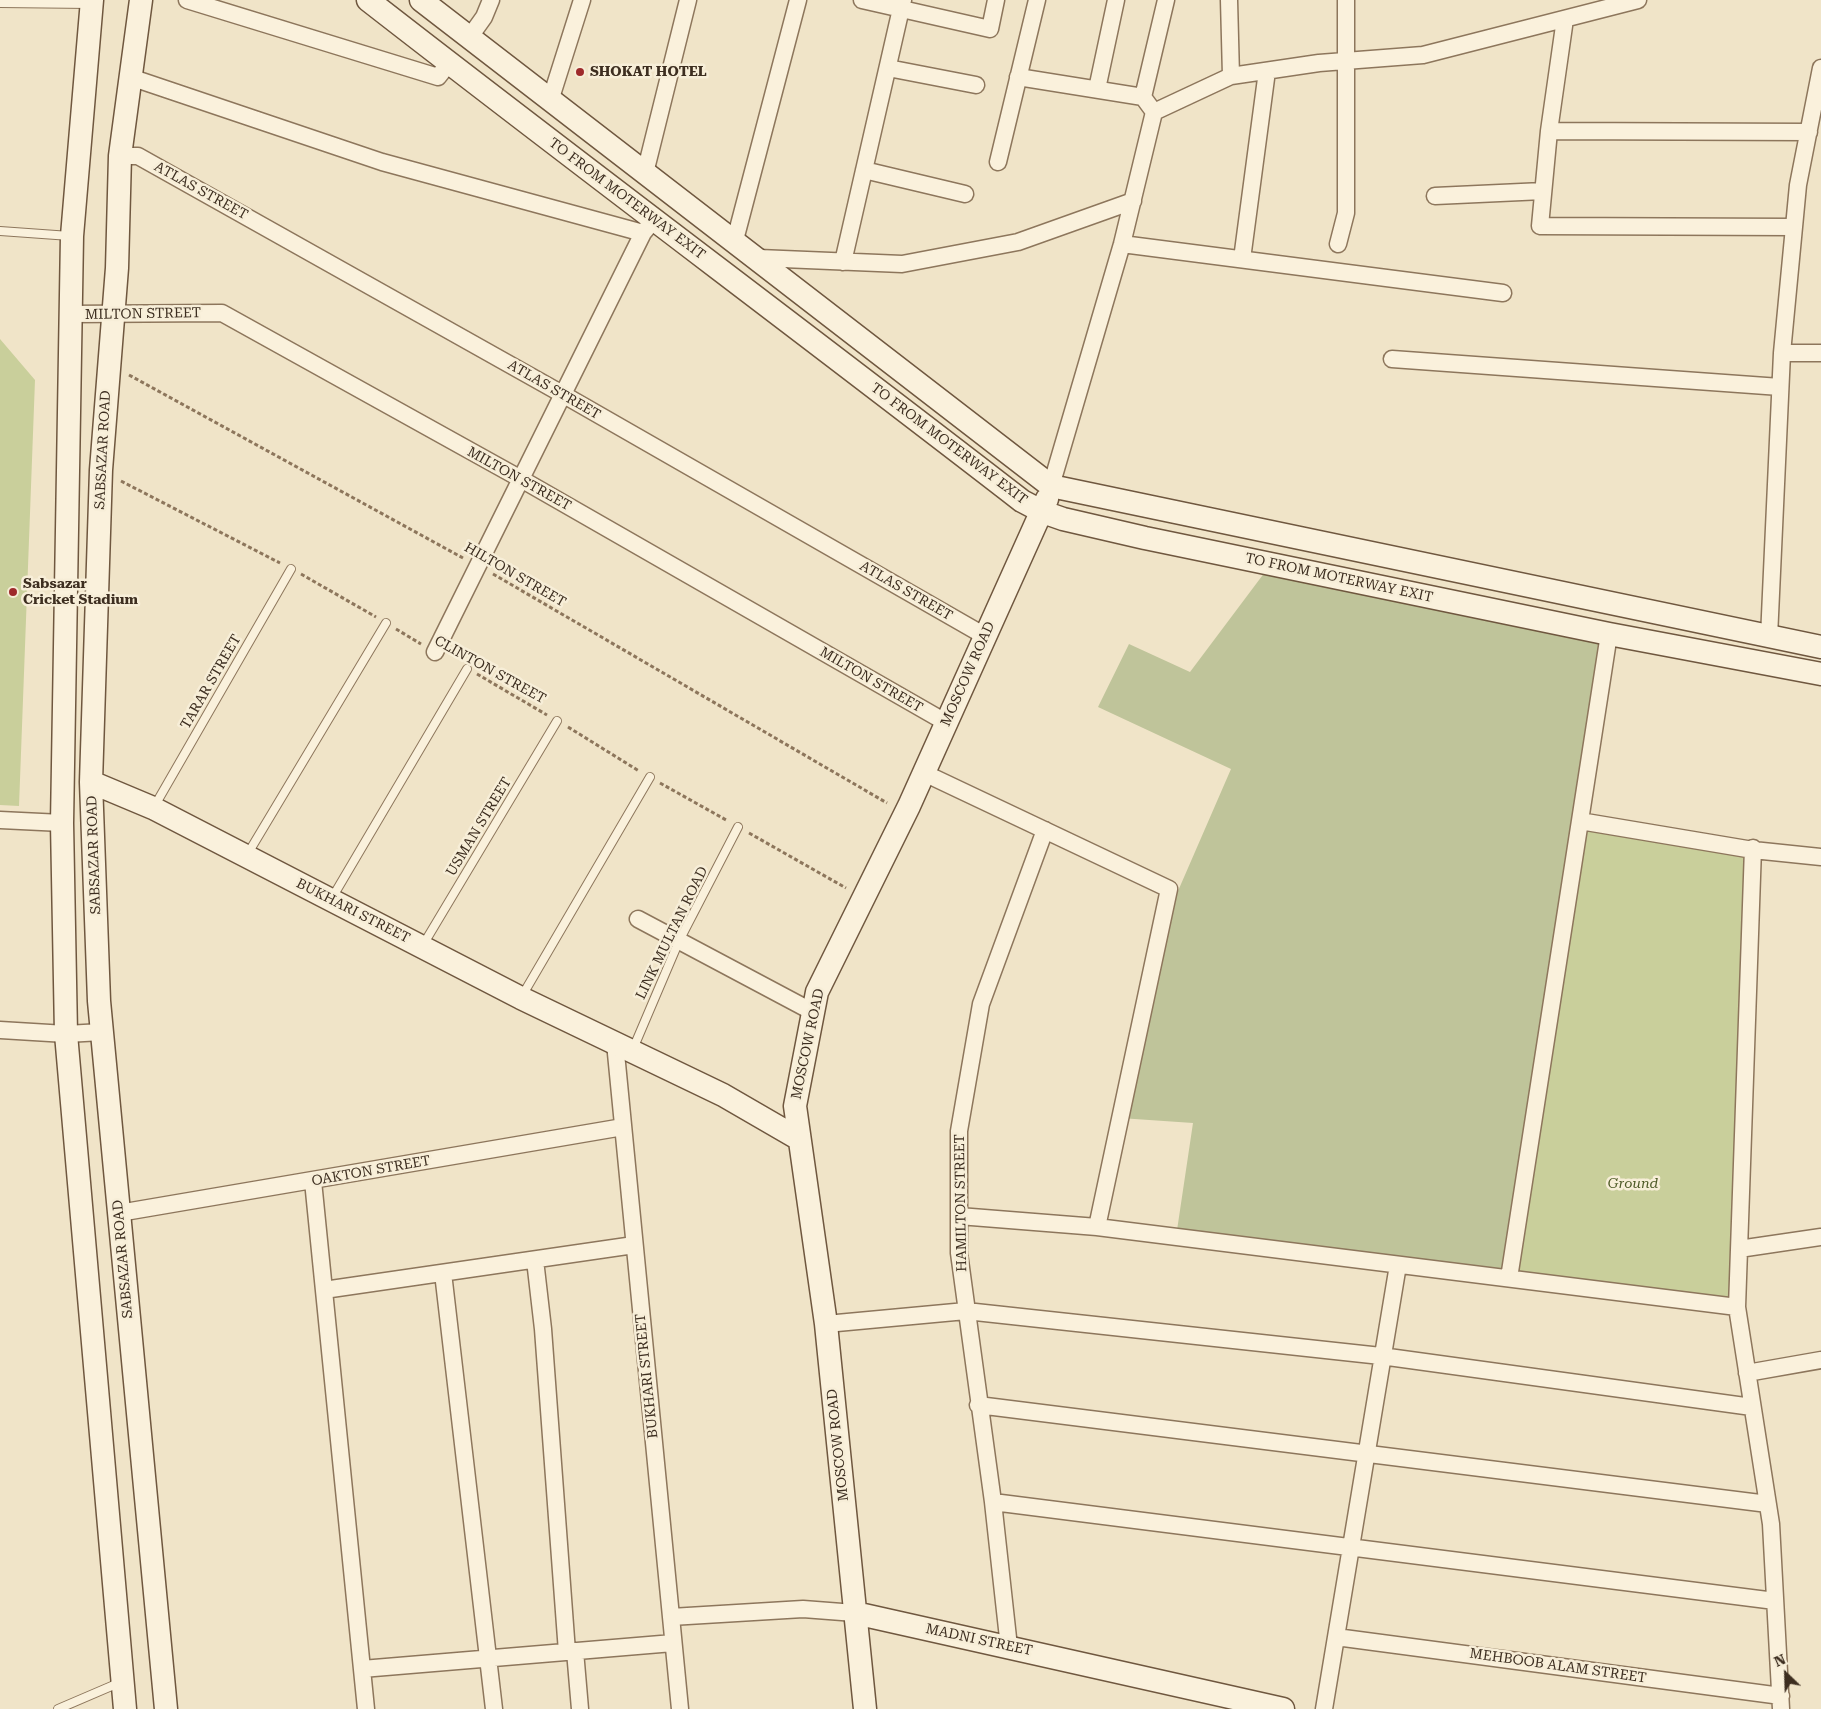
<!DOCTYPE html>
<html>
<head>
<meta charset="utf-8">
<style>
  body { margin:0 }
  #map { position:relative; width:1821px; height:1709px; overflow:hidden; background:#f0e4c8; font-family:"Roboto Serif",serif }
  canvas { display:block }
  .north { position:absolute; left:1761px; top:1649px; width:50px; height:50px; -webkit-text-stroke:4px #f7eed8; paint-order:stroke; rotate:336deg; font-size:14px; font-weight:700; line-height:20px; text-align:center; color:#3d2e20 }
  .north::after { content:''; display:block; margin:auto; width:18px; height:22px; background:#3d2e20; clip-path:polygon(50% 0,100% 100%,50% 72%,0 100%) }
</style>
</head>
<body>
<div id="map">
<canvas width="1821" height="1709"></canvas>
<div class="north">N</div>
</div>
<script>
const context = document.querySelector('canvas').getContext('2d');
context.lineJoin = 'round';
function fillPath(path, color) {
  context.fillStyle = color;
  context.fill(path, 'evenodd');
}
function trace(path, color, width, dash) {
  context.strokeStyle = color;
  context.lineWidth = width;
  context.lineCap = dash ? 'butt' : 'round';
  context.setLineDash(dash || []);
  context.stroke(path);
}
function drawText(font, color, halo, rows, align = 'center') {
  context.font = font + ' "Roboto Serif",serif';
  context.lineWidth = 5;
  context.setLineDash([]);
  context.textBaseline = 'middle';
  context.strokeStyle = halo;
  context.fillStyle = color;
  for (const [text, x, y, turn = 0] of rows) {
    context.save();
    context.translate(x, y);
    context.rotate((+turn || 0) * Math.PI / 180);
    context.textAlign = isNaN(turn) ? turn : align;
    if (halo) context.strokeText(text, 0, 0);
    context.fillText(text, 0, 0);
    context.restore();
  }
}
fillPath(new Path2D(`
  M0,339L35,380L19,806L0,805Z
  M1580,821L1753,848L1737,1307L1509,1278Z`), '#c9cf9b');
fillPath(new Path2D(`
  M1271,564L1609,634L1509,1278L1176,1237L1193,1123L1120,1118L1169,889L1178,891L1231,769L1098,707L1129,644L1190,672Z`), '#bfc49a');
const lane = new Path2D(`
  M0,3L90,4
  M0,231L70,236
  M154,807L291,569
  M247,855L386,623
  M332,898L467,669
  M423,945L557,721
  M522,996L650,777
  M633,1049L679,941L738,827
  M58,1709L121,1682`);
const street = new Path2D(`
  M187,0L438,77L449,63
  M862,0L990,29L996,0
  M1229,0L1231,76
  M1565,19L1549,131L1540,226L1794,227
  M469,38L484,17L491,0
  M888,68L976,85
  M130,77L382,162L643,233L653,221
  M1018,77L1143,97
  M1097,89L1116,0
  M550,101L582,0
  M1154,112L1231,76L1319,63L1423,55L1638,0
  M1549,131L1809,132
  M120,156H138L564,395L985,636
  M998,162L1037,0
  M864,170L965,194
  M645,173L688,0
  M1435,196L1543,191
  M735,240L798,0
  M1122,244L1503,293
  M1338,244L1346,213V0
  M759,258L902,264L1018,242L1133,201
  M1242,259L1267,71
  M843,262L903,0
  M70,314L222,313L521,479L947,723
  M1782,353H1821
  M1392,359L1780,387
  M1051,486L1122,244L1154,112L1143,97L1166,0
  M1769,637L1782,353L1798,185L1821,68
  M435,652L643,233
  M924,773L1169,889L1097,1227
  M0,820L62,823
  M1580,821L1753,850L1821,857
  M1753,848L1737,1307L1771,1524L1781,1709
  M638,919L813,1012
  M0,1030L66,1034L102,1032
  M615,1043L680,1709
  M313,1181L366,1709
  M119,1213L623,1127
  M959,1216L1097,1227L1737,1307
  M1739,1249L1821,1237
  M535,1260L543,1329L567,1652
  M443,1273L494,1709
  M1509,1278L1609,634
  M324,1290L634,1245
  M826,1324L966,1311L1381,1356L1752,1407
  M1747,1373L1821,1360
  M978,1405L1768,1504
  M993,1502L1775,1601
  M671,1617L803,1609L855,1613
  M1336,1637L1781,1696
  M1009,1647L993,1502L959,1253V1131L981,1004L1045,830
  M575,1651L580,1709
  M362,1669L673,1643
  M1324,1709L1398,1265`);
const secondary = new Path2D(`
  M92,0L72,236L62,823L66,1034L125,1709
  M141,0L120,156L117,268L101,470L91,782L99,1001L166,1709
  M368,0C585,169 805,333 1022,501L1043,512L1063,519L1145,538L1609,634L1821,674
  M421,0L1051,486L1821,647
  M91,782L153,808L521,998L723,1095L799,1139
  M855,1613L1283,1709
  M865,1709L826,1324L795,1106L817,992L909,806L1047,499`);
trace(lane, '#8d765c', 10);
trace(street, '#8d765c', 19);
trace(secondary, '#6f573f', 25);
trace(new Path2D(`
  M129,375L463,558
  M121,481L280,563
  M301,574L376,617
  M493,574L887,803
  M396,629L421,644
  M477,674L547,715
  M568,727L639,771
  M660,783L728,821
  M749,833L846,888`), '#8d765c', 3, [4, 2.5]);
trace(lane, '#faf1dc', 8);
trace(street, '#faf1dc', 16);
trace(secondary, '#faf1dc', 22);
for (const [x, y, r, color] of [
  [580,72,5,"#9e2a2b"],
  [13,592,5,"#9e2a2b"]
]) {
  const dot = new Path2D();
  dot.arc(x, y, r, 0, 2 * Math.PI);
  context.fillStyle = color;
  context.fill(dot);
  trace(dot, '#f7eed8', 2);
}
drawText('bold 14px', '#3d2e20', '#f7eed8', [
  ["SHOKAT HOTEL",590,72],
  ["Sabsazar",23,584],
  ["Cricket Stadium",23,600]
], 'left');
drawText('14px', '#3d2e20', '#f7eed8', [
  ["ATLAS STREET",201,191,29],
  ["TO FROM MOTERWAY EXIT",627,199,37],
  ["MILTON STREET",143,314,-1],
  ["ATLAS STREET",554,390,30],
  ["TO FROM MOTERWAY EXIT",949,444,37],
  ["SABSAZAR ROAD",103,450,-87],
  ["MILTON STREET",519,479,29],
  ["HILTON STREET",515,575,30],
  ["TO FROM MOTERWAY EXIT",1339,578,12],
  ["ATLAS STREET",906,591,30],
  ["CLINTON STREET",490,670,29],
  ["MOSCOW ROAD",968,674,-66],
  ["MILTON STREET",871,680,30],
  ["TARAR STREET",211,682,-60],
  ["USMAN STREET",479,827,-59],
  ["SABSAZAR ROAD",94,855,-92],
  ["BUKHARI STREET",353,911,27],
  ["LINK MULTAN ROAD",672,933,-64],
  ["MOSCOW ROAD",808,1044,-78],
  ["OAKTON STREET",371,1171,-10],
  ["HAMILTON STREET",961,1203,-91],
  ["SABSAZAR ROAD",123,1259,-95],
  ["BUKHARI STREET",647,1376,-96],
  ["MOSCOW ROAD",838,1445,-96],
  ["MADNI STREET",979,1640,12],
  ["MEHBOOB ALAM STREET",1558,1666,8]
]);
drawText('italic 14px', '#4d5a26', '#f7eed8', [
  ["Ground",1633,1184]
]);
</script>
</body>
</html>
